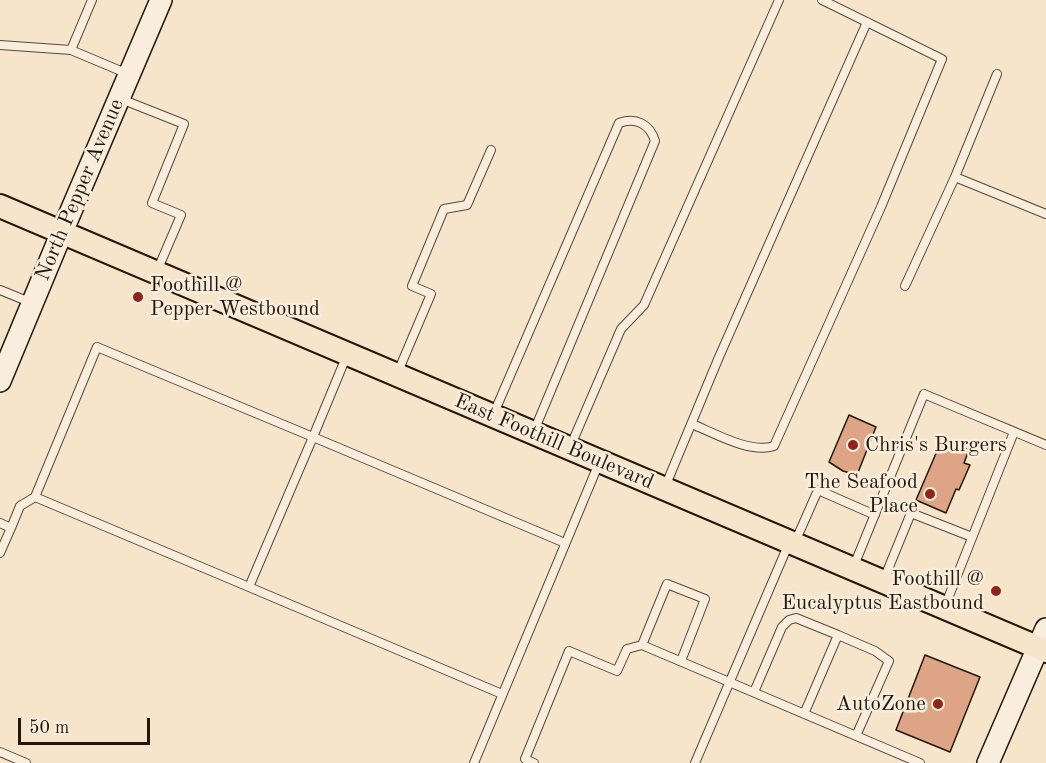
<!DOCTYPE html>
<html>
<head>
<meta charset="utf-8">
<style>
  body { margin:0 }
  #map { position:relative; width:1046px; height:763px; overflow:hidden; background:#f6e4cb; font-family:"Old Standard TT",serif }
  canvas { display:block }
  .scale { position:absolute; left:18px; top:718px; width:132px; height:27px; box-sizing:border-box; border:3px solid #23170b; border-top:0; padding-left:8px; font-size:18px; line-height:21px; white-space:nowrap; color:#23170b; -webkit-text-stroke:4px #f9eddd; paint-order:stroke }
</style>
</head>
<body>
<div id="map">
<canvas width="1046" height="763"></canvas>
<div class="scale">50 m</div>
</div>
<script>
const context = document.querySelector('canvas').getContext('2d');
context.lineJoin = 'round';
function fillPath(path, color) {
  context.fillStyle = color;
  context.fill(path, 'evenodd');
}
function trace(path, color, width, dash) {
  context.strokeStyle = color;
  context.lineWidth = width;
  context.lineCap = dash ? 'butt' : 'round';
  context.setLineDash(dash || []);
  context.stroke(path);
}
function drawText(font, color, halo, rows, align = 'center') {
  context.font = font + ' "Old Standard TT",serif';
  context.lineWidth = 5;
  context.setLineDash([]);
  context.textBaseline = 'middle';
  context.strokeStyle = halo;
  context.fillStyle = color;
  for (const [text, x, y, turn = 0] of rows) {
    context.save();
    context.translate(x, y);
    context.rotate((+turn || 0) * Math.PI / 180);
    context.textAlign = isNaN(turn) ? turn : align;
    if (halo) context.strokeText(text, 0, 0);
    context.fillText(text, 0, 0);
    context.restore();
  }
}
const building = new Path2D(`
  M849,415L876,427L857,475L843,471L829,462Z
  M945,440L969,450L964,463L970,465L959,490L956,489L946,513L916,500L940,444L943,445Z
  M925,655L980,677L950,752L896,730Z`);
fillPath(building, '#dda585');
trace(building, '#23170b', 1.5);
const lane = new Path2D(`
  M0,45L71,50L92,0
  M71,50L128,74
  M121,99L184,124L152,203L181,215L157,271
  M955,177L997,74
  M905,286L955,177L1046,214
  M0,290L32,303
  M347,355L313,437L565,543
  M397,374L431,294L412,286L444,209L467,205L491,150
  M494,413L619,123C636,117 650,124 655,141L534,431
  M692,424C714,433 750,454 774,446L881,207L942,59L822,0
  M571,445L621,329L644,305L779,0
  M665,487L719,357L867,22
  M0,523L11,528L0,553
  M11,528L20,506L35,497L97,347L313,437L249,587L35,497
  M795,542L818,490L875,515
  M853,568L924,394L1046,445
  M884,579L911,513L972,537
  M249,587L502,694
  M945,606L1014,432
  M681,661L705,599L667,584L642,645L920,763
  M754,692L782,627L789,620L796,618L838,635
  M804,714L838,635L875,651L889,661L856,736
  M0,752L26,763
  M474,763L599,463
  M534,763L525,759L569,651L617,671L627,649L642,645
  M695,763L789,543`);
const secondary = new Path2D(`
  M0,381L62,232L161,0
  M988,763L1046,629`);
const primary = new Path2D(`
  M0,206L1046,651`);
trace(lane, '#584a3b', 10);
trace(secondary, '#23170b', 24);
trace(primary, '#23170b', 26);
trace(lane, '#f9eddd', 8);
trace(secondary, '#f9eddd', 21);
trace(primary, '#f6e4cb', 22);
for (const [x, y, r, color] of [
  [138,297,6,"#8f2418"],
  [853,445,6,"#8f2418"],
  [930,494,6,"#8f2418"],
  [996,591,6,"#8f2418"],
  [938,704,6,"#8f2418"]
]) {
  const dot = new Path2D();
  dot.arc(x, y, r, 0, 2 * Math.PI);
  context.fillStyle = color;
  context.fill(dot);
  trace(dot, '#f9eddd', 2);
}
drawText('21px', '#23170b', '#f9eddd', [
  ["North Pepper Avenue",80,190,-67],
  ["East Foothill Boulevard",554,442,23]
]);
drawText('21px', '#23170b', '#f9eddd', [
  ["Foothill @",150,285,"left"],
  ["Pepper Westbound",150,309,"left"],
  ["Chris's Burgers",865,445,"left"],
  ["The Seafood",918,482],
  ["Place",918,506],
  ["Foothill @",984,579],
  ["Eucalyptus Eastbound",984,603],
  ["AutoZone",926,704]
], 'right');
</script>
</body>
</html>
